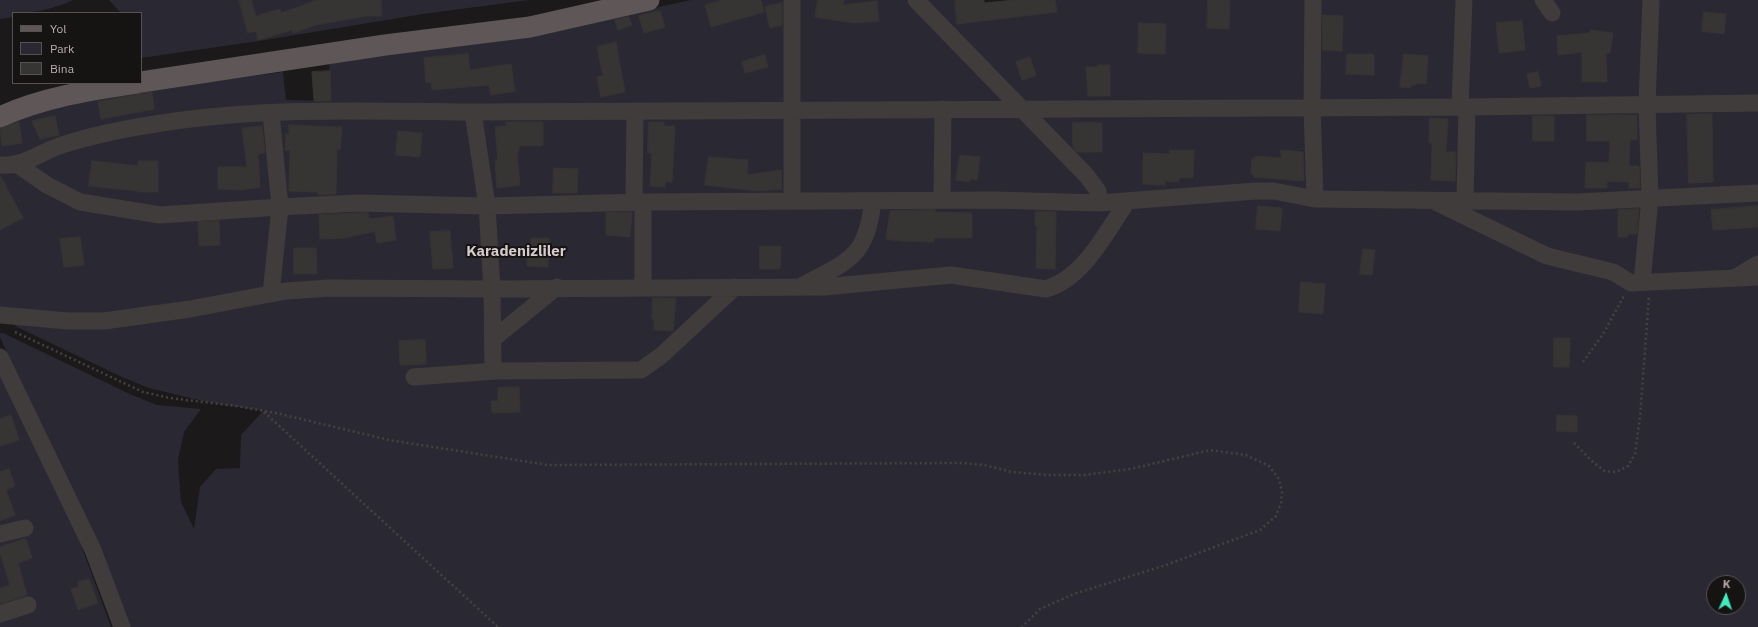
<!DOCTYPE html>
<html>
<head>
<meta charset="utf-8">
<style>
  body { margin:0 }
  #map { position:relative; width:1758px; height:627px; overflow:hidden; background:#1b1919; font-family:"IBM Plex Sans",sans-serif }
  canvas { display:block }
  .legend { position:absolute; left:12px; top:12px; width:130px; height:72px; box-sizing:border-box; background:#161413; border:1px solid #585051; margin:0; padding:5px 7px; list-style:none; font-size:12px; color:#baabaf }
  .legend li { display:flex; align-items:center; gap:8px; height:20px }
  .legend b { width:20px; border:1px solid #585051 }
  .north { position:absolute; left:1706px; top:575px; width:40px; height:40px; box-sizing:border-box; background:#161413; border:1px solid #585051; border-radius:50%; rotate:3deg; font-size:11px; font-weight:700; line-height:16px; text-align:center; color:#baabaf }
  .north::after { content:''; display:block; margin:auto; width:14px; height:18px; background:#3fecbd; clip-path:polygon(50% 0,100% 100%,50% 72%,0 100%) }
</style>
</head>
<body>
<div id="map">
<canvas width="1758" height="627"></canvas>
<ul class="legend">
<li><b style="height:5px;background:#5e5657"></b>Yol</li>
<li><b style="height:11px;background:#2a2933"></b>Park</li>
<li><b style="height:11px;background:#373434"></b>Bina</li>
</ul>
<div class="north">K</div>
</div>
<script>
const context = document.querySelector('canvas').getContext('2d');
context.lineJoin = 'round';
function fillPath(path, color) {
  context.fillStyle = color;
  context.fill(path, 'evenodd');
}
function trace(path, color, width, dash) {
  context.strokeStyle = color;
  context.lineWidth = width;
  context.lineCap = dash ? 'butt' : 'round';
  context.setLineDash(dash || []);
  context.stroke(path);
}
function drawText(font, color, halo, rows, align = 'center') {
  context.font = font + ' "IBM Plex Sans",sans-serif';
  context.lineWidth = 4;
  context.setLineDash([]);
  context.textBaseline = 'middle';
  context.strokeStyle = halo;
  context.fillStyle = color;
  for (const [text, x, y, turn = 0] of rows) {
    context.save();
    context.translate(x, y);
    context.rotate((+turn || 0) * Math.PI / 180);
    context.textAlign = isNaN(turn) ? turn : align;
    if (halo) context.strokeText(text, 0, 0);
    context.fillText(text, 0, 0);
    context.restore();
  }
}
fillPath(new Path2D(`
  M0,0H73C54,9 35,13 13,13V17L0,19Z
  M109,0H529L423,14L259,41L141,58V13H121Z
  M691,0H955L957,24L1056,12L1055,0H1758V627H130L0,337V333H3L132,395L157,405L201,409L184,432L178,460L181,502L194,529L200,487L216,469L240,468L241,435L263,411L207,402L149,388L122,377L17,327L0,313V124L17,116L151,89L283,72L286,100L331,101L329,64L416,48L532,34ZM1714,583H1738V607H1714Z
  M0,375L80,542L111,627H0Z`), '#2a2933');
const building = new Path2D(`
  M239,0H251L256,16L280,9L281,13L317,0H381L382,16H366L316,25L293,33L292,30L258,40L256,31L248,33Z
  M723,0H761L764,12L711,27L705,5Z
  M818,0H844L843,5L877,1L879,21L854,23L815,17Z
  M955,0H984V3L1014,0H1055L1057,12L957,24Z
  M1208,0H1230L1229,29L1207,28Z
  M782,3V25L770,28L765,7Z
  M660,11L665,27L644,33L639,16Z
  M1704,12L1726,14L1724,34L1702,31Z
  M1323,15L1343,16L1342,51L1323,50Z
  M629,17L632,25L618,30L615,20Z
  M1522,21L1525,50L1499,53L1496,23Z
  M1139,23L1166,24L1165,54L1138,53Z
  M1591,30L1613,33L1610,53H1606L1607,82H1582V52L1558,55L1557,36L1590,33Z
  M616,42L625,92L601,97L597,77L603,76L597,47Z
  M468,54L470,70L511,64L515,91L491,95L489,85L432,90L431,82L426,83L424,58Z
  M1347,54H1374V75L1346,74Z
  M1404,54L1428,56L1426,84L1416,83V85H1411V88L1400,87Z
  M765,55L768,67L745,73L742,62Z
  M1030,57L1036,76L1022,80L1016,62Z
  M1098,65H1110V96H1088L1086,67H1098Z
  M330,71L331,101H314L312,72Z
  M1538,72L1541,86L1530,88L1527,74Z
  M152,92L154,109L101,119L98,102Z
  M1687,114H1712L1713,182L1689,183Z
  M1587,115H1637V140H1630L1629,166H1639L1640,188H1629V182L1607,181V188H1585L1586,162L1609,163L1610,141H1587Z
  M55,116L59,135L40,139L32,121Z
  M1533,116H1554V141H1533Z
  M1430,118L1448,119L1446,152H1456L1455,181L1431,180L1432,143H1429Z
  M19,122L22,143L2,146L0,129Z
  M506,122H543V146H519V152H517L520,185L497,188L495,160H498L495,127L506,126Z
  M649,122H664V126H675L672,182H665V187L650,186L652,153H648Z
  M1073,122L1102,123V152H1077L1073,147Z
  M289,125L342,127L340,150L337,149L336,194L318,195V192L289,191L290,150H285L286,134H289Z
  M262,126L265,153L258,154L260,187L240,190L218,189V167H247L242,129Z
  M398,131L422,133L420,157L396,155Z
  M1170,150H1194L1193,178H1179V182L1165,181V185L1143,184V153L1170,154Z
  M1281,150L1303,152L1304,181L1254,177V174H1251L1252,159H1255V156L1281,158Z
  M960,155L980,157L977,180L970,179V182L956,180Z
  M709,157L748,160L747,175L781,170L782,189L758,191L705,185Z
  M92,161L138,166V161H158V192H138V191L89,186Z
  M554,168L578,169L577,193H553Z
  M0,175L23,218L0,230Z
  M1258,206L1282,208L1280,231L1256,229Z
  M1758,206V227L1713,230L1711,210Z
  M1639,209L1637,234H1628V237H1618V210Z
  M935,210V212L972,213V238H934V242L902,241L886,239L890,211Z
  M1038,211L1056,212L1055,269L1036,268L1037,226H1035V213Z
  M632,212L630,237L606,235V213Z
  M368,213L369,219L393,216L396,240L377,243L375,231L345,238L320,239L319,215Z
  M219,221L220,245L199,246L198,222Z
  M450,231L453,268L433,269L430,232Z
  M80,237L84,265L64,267L60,239Z
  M531,238H549L548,267L527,266L528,245H531Z
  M760,246H781L780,269H760Z
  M294,248H316L317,274H294Z
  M1363,249L1375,250L1372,275L1360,274Z
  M1301,282L1325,284L1323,314L1299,312Z
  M653,298H676L673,331L654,330V319H652Z
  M1554,338H1570L1569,367H1554Z
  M425,340L426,364L400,365L399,341Z
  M519,387L520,412L492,413L491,401H498V388Z
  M11,415L19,440L0,446V419Z
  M1557,415L1577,416V432L1557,431Z
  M9,469L15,486L6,490L15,515L0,521V472Z
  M26,539L32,558L18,563L27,595L0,604V588L10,585L0,553V547Z
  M89,579L98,603L78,610L71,589L79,586L78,582Z`);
fillPath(building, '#373434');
trace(building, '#373333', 1);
trace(new Path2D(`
  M15,332L143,392L170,398L236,406L276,413L389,440L548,465L963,463L984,465L1012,472L1047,475H1084L1131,469L1210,450L1246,455L1269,466L1279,479L1282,492L1281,503L1276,516L1260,530L1166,565L1074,594L1040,609L1022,627
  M1583,362L1603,334L1625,294
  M264,412L498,627
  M1574,443L1594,463L1605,471L1616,472L1628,466L1635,454L1640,417L1649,296`), '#464041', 2.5, [2, 3]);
trace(new Path2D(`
  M916,0L1086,175L1098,191L1099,203
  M1313,0L1312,107L1315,199
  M1543,0L1552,13
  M1460,107L1464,0
  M473,112L487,206L492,289L493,371
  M0,165C23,167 39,153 59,146C92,135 128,128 162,123C265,107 369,111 473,112L1467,107L1758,103
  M18,165L47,185L80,202L160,215L280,207L357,203L487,206L643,202L993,200L1099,203L1256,191H1274L1315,199L1577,202L1758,193
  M942,200L943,109
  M792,201V0
  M1465,201L1467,107
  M634,202L635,111
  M643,202V287
  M1436,202L1547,256L1613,272L1631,283L1758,277
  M1736,277L1758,264
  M1642,282L1650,198L1647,104L1651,0
  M803,285C851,260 866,257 873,201
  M271,294L280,207L271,113
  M0,315L68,321H104L190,309L286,291L330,288L492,289L824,287L951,275L1046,289C1084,278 1106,232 1127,202
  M493,339L557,287
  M0,357L93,550L122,627
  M414,377L496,371L641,370L662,355L735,287
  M0,534L25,528
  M0,614L28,605`), '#413c3c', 17);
trace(new Path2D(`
  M141,82L385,45L530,27L649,0
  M0,117C43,97 92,90 137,83`), '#5e5657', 21);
drawText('bold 15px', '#d6ccce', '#161413', [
  ["Karadenizliler",516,252]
]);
</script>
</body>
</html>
